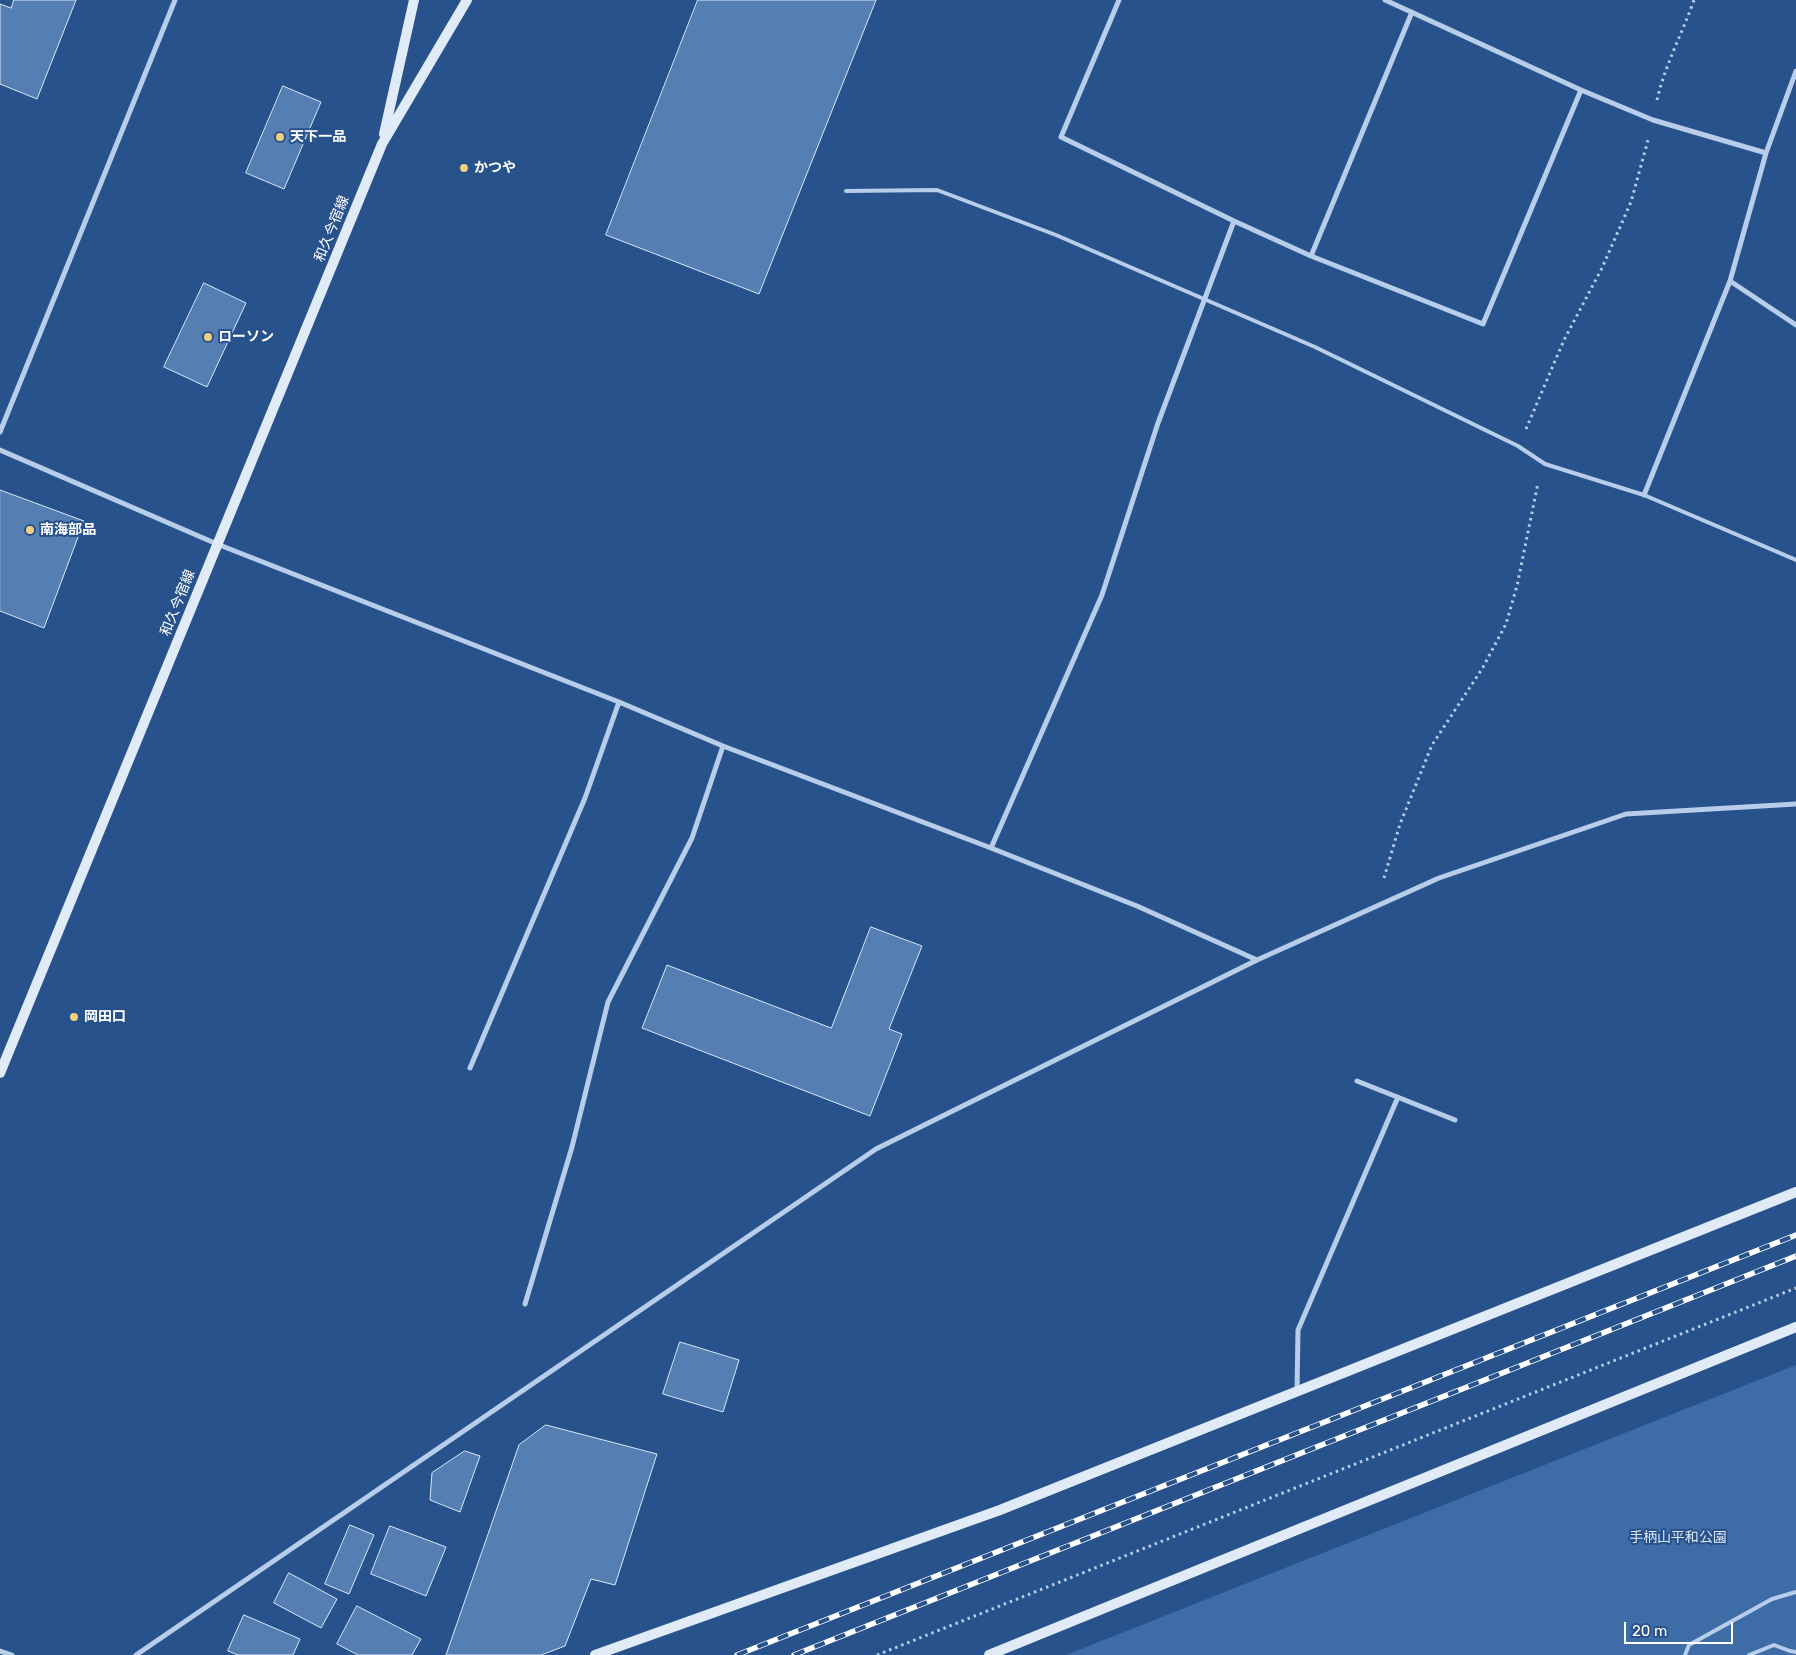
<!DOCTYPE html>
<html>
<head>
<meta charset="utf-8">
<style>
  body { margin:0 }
  #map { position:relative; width:1796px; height:1655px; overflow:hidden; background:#28528b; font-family:Rubik,sans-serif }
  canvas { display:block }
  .scale { position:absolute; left:1624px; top:1622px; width:109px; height:22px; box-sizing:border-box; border:2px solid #fff; border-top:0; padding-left:6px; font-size:15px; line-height:18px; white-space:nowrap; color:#fff; -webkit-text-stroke:4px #28528b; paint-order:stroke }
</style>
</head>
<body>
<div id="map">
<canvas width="1796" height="1655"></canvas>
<div class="scale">20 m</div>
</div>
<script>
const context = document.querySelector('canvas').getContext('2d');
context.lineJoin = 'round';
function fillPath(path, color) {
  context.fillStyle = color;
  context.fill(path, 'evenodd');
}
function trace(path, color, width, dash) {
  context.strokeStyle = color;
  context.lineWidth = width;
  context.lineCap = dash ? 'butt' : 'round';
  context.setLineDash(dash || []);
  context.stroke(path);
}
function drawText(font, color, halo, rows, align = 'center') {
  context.font = font + ' Rubik,"Noto Sans JP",sans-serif';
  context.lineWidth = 4;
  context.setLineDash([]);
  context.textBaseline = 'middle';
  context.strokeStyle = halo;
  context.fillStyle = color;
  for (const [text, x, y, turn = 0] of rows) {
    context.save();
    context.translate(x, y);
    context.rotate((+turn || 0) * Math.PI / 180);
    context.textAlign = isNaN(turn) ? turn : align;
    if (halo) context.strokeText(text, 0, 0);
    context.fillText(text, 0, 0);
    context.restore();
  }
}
fillPath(new Path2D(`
  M1796,1365V1655H1066Z`), '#3d6ca7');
const building = new Path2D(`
  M14,0H76L37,99L0,84V4L11,8Z
  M698,0H876L759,294L606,235Z
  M283,86L321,102L284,189L246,173Z
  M204,283L246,303L207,387L164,367Z
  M0,490L84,521L44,628L0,611Z
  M871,927L922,946L889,1029L902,1034L870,1116L642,1028L667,965L831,1028Z
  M680,1342L739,1360L723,1412L663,1394Z
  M546,1425L657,1454L615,1585L591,1579L565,1646L541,1655H446L519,1445Z
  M465,1451L480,1456L460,1512L430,1500L432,1473Z
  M350,1525L374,1535L349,1594L325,1584Z
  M390,1526L446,1547L426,1596L371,1574Z
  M289,1573L337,1599L321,1628L274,1603Z
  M357,1606L421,1639L412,1655H358L337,1644Z
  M244,1615L300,1639L293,1655H238L228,1651Z`);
fillPath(building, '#557eb3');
trace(building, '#dbe7f7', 1);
trace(new Path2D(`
  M1657,100C1665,65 1682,34 1694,0
  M1526,429L1564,340L1602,268L1631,202L1648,140
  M1384,878L1400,824L1432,745L1482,669L1506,624L1517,586L1538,483
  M877,1655L1796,1288`), '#b7cdea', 3, [2.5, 4]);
trace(new Path2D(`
  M846,191L937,190L1056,235L1315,347L1518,446L1545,464L1644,495L1796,560
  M1685,1655L1689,1645L1772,1599L1796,1592
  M1749,1655L1774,1645L1790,1651L1796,1652`), '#b7cdea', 4);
trace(new Path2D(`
  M1119,0L1061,137L1234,221L1311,256L1483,324L1581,90
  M1385,0L1581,90L1653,120L1766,153
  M1311,256L1412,12
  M1730,281L1796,325
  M0,432L175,0
  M0,450L217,544L619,702L723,746L991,848L1137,906L1257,960
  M1644,495L1730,281L1766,153L1796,71
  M991,848L1102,595L1158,423L1234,221
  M470,1068L585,798L619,702
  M1357,1081L1455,1120
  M525,1304L572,1147L608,1002L692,838L723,746
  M1297,1391L1298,1330L1398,1097
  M0,1651L12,1655
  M136,1655L876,1149L1257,960L1439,878L1626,814L1796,804`), '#b7cdea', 5);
trace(new Path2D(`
  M384,134L414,0
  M0,1073L382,144L467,0
  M595,1655L1000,1510L1796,1192
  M989,1655L1796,1327`), '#e1ebf8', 10);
const rail = new Path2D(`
  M737,1655L1796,1235
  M794,1655L1796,1256`);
trace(rail, '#fff', 5.5);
trace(rail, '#28528b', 4, [11]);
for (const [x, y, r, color] of [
  [280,137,5,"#f1d17d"],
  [464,168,5,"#f1d17d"],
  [208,337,5,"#f1d17d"],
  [30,530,5,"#f1d17d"],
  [74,1017,5,"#f1d17d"]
]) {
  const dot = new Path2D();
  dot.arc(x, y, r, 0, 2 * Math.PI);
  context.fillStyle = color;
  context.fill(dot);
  trace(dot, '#28528b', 2);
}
drawText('bold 14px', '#fff', '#28528b', [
  ["天下一品",290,137],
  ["かつや",474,168],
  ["ローソン",218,337],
  ["南海部品",40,530],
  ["岡田口",84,1017]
], 'left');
drawText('14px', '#fff', '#28528b', [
  ["和久今宿線",332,229,-68],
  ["和久今宿線",178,603,-68]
]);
drawText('14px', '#dbe7f7', '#28528b', [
  ["手柄山平和公園",1678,1538]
]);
</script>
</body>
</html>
